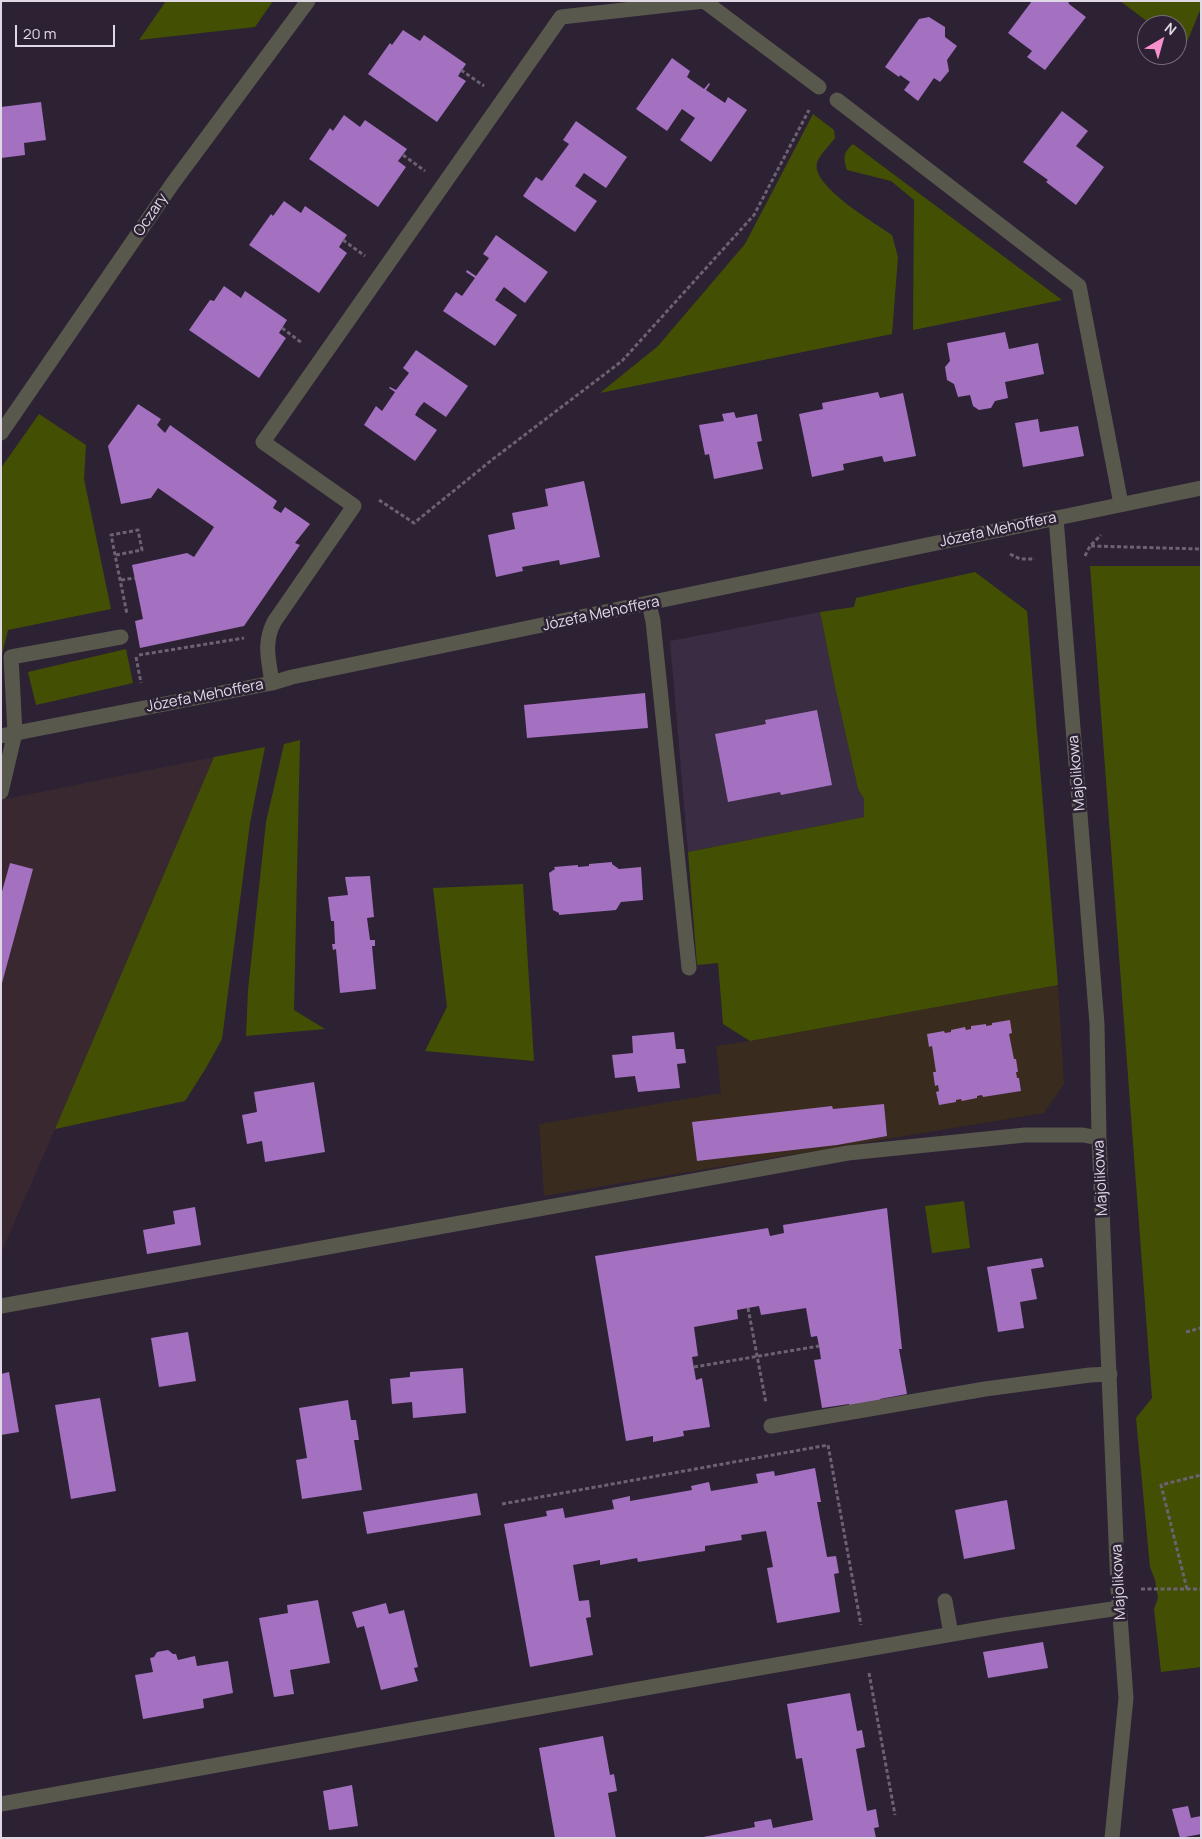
<!DOCTYPE html>
<html>
<head>
<meta charset="utf-8">
<style>
  body { margin:0 }
  #map { position:relative; width:1202px; height:1839px; overflow:hidden; background:#2d2134; font-family:Manrope,sans-serif }
  canvas { display:block }
  .frame { position:absolute; inset:0; border:2px solid #e0d9e5; pointer-events:none }
  .north { position:absolute; left:1137px; top:15px; width:50px; height:50px; box-sizing:border-box; background:#2d2134; border:1px solid #756b7b; border-radius:50%; rotate:38deg; font-size:14px; font-weight:700; line-height:20px; text-align:center; color:#e0d9e5 }
  .north::after { content:''; display:block; margin:auto; width:18px; height:22px; background:#f790cd; clip-path:polygon(50% 0,100% 100%,50% 72%,0 100%) }
  .scale { position:absolute; left:15px; top:25px; width:100px; height:22px; box-sizing:border-box; border:2px solid #e0d9e5; border-top:0; padding-left:6px; font-size:15px; line-height:18px; white-space:nowrap; color:#e0d9e5; -webkit-text-stroke:4px #2d2134; paint-order:stroke }
</style>
</head>
<body>
<div id="map">
<canvas width="1202" height="1839"></canvas>
<div class="frame"></div>
<div class="north">N</div>
<div class="scale">20 m</div>
</div>
<script>
const context = document.querySelector('canvas').getContext('2d');
context.lineJoin = 'round';
function fillPath(path, color) {
  context.fillStyle = color;
  context.fill(path, 'evenodd');
}
function trace(path, color, width, dash) {
  context.strokeStyle = color;
  context.lineWidth = width;
  context.lineCap = dash ? 'butt' : 'round';
  context.setLineDash(dash || []);
  context.stroke(path);
}
function drawText(font, color, halo, rows, align = 'center') {
  context.font = font + ' Manrope,sans-serif';
  context.lineWidth = 5;
  context.setLineDash([]);
  context.textBaseline = 'middle';
  context.strokeStyle = halo;
  context.fillStyle = color;
  for (const [text, x, y, turn = 0] of rows) {
    context.save();
    context.translate(x, y);
    context.rotate((+turn || 0) * Math.PI / 180);
    context.textAlign = isNaN(turn) ? turn : align;
    if (halo) context.strokeText(text, 0, 0);
    context.fillText(text, 0, 0);
    context.restore();
  }
}
fillPath(new Path2D(`
  M820,612L835,687L858,789L864,799V817L688,852L670,641Z`), '#3a2c42');
fillPath(new Path2D(`
  M214,757L55,1129L1,1253V800Z`), '#3a2830');
fillPath(new Path2D(`
  M1058,985L1064,1084L1044,1113L544,1196L539,1124L721,1093L716,1046L750,1041Z`), '#392b1e');
fillPath(new Path2D(`
  M166,1H273L255,27L139,40Z
  M1120,1H1201V8L1184,49L1177,44V25H1152Z
  M813,114L834,130L835,138C830,145 819,155 817,163C811,186 875,223 892,235L898,257L892,334L600,393L658,346L745,244Z
  M853,144L1062,300L913,330L914,200L891,181L847,170C843,159 843,152 853,144Z
  M39,414L86,445L84,479L111,609L8,630L1,659V468Z
  M1090,566H1201V1667L1161,1672L1154,1609L1158,1598L1155,1580L1150,1567L1136,1418L1152,1398Z
  M975,572L1027,611L1058,985L750,1041L723,1024L718,963L697,965L688,852L864,817V799L858,789L835,687L820,612L854,607L856,598Z
  M126,649L133,683L36,705L28,672Z
  M300,740L294,1010L325,1029L246,1036L248,990L266,822L284,744Z
  M265,747L250,823L222,1039L206,1068L185,1101L55,1129L214,757Z
  M523,884L534,1061L425,1051L447,1007L433,888Z
  M964,1201L970,1248L932,1253L925,1206Z`), '#435003');
fillPath(new Path2D(`
  M1032,1H1068L1069,4L1086,17L1045,70L1027,57L1032,51L1008,33Z
  M929,17L945,27V37L957,46L947,60L949,71L940,82L934,78L918,101L904,90L910,82L900,75L899,77L885,67L919,19Z
  M403,30L420,41L424,35L466,64L458,76L466,81L437,122L368,74L390,43L392,45Z
  M672,58L690,71L687,77L691,80L704,89L709,83L710,84L706,90L725,103L728,97L747,110L711,162L680,140L695,118L689,114L682,109L667,131L636,109Z
  M41,102L46,140L24,143L25,155L1,158V107Z
  M1062,111L1088,131L1076,146L1104,167L1076,205L1046,182L1048,180L1023,162Z
  M344,115L360,127L365,120L407,149L398,161L406,167L378,207L309,159L330,128L333,131Z
  M576,121L627,157L606,188L584,173L575,186L597,201L575,232L523,196L536,177L542,181L555,163L569,144L563,140Z
  M284,201L301,213L305,206L347,235L339,247L347,253L319,293L249,245L271,214L273,216Z
  M496,235L548,272L525,303L504,287L495,300L517,315L495,346L443,311L456,292L462,296L475,278L466,272L467,270L476,276L489,258L483,254Z
  M224,286L241,298L245,291L287,320L279,333L286,338L259,378L189,330L210,300L214,301Z
  M1005,332L1009,349L1038,343L1044,374L1005,382L1008,398L995,401L991,408L979,410L973,406L970,395L958,397L954,384L947,380L945,367L950,361L947,343Z
  M416,350L468,386L446,417L424,402L419,408L415,415L437,430L415,461L364,425L376,406L382,411L395,392L389,388L390,387L396,390L409,373L403,368Z
  M878,392L880,398L903,393L916,456L884,462L882,456L843,464L844,470L812,477L799,414L823,409L822,403Z
  M138,404L161,419L157,425L165,433L170,425L277,501L273,508L281,513L285,507L310,524L295,543L300,545L244,626L140,648L135,621L143,619L132,565L187,553L194,557L214,527L158,488L151,498L121,504L108,446Z
  M734,412L736,418L757,414L762,441L757,442L763,469L714,479L709,454L705,455L699,425L724,421L722,414Z
  M1038,419L1040,432L1078,426L1084,456L1023,467L1015,423Z
  M584,481L600,557L560,565L559,560L522,567L523,571L496,577L488,535L515,529L512,513L548,506L545,489Z
  M645,693L648,728L527,738L524,705Z
  M817,710L832,785L781,795L780,792L728,802L715,734L766,724L765,720Z
  M612,862V864L619,869L641,867L643,900L621,902L616,910L559,915V913L553,910L549,873L555,869L554,867L578,865V867L589,866V864Z
  M10,863L33,869L2,983L1,895Z
  M370,876L374,917L367,918L370,940H375V946H372L376,989L340,993L336,949L333,950L332,944H335L334,921H331L328,897L348,895L345,877Z
  M1010,1020L1012,1033L1009,1034L1014,1059H1016L1018,1072H1016L1017,1078H1019L1021,1091L983,1097L982,1095L977,1096V1098L962,1101L961,1099L956,1100V1102L939,1105L936,1092L939,1091L938,1085L935,1086L933,1072H936L932,1046L929,1047L927,1034L944,1031L945,1033L951,1032V1030L965,1027L966,1030L971,1029V1026L986,1024V1026L992,1025V1023Z
  M674,1032L676,1049H684L686,1063L677,1064L680,1088L638,1092L635,1076L615,1078L612,1055L633,1053L632,1036Z
  M314,1082L325,1152L265,1162L262,1141L247,1144L242,1115L257,1112L254,1092Z
  M884,1104L887,1136L837,1145L697,1161L692,1122L832,1106L833,1109Z
  M195,1207L201,1245L147,1254L143,1230L175,1224L173,1211Z
  M887,1208L902,1349H899L907,1394L880,1399L881,1404L850,1409L849,1404L822,1408L814,1360L821,1359L819,1346L817,1336L811,1337L806,1308L761,1315L759,1306L737,1310L738,1319L694,1327L698,1356L692,1357L696,1380L702,1378L710,1427L683,1431L684,1436L653,1442V1436L626,1441L595,1256L768,1228L770,1236L784,1233L783,1225Z
  M1042,1258L1044,1267L1031,1269L1037,1299L1020,1302L1024,1328L998,1332L987,1267Z
  M188,1332L196,1381L159,1387L151,1338Z
  M463,1368L466,1413L413,1418L412,1402L392,1404L390,1379L410,1377V1372Z
  M9,1372L19,1432L1,1435V1374Z
  M100,1398L116,1491L71,1499L55,1405Z
  M348,1400L351,1420H356L359,1440H354L362,1490L302,1499L296,1460L307,1458L299,1408Z
  M815,1468L821,1502H817L827,1557L836,1556L839,1573L834,1574L840,1612L777,1623L767,1568L773,1567L766,1531L741,1535L742,1540L705,1546V1551L638,1562L637,1558L600,1565V1560L573,1565L579,1601L589,1600L591,1617L586,1618L593,1655L530,1667L504,1524L547,1516L546,1511L563,1508L565,1518L614,1509L612,1500L630,1496V1501L692,1490L691,1486L709,1482L711,1491L758,1483L756,1474L774,1471L775,1476Z
  M477,1493L481,1515L367,1534L363,1512Z
  M1007,1500L1015,1549L964,1559L955,1510Z
  M318,1600L330,1663L290,1670L294,1694L274,1697L259,1618L288,1613L287,1605Z
  M386,1603L389,1614L404,1610L418,1667L414,1668L418,1681L381,1690L364,1626L357,1628L352,1612Z
  M1043,1642L1048,1668L988,1678L983,1652Z
  M168,1650L173,1654H176L178,1660L195,1656L197,1666L228,1661L233,1693L203,1699L204,1708L143,1719L135,1675L153,1672L150,1658L154,1657L157,1652Z
  M850,1693L857,1731L862,1730L865,1747L856,1749L867,1811L876,1809L879,1827L874,1828L876,1838H698L755,1827L754,1822L771,1819L773,1828L813,1820L802,1758L796,1759L787,1704Z
  M603,1736L610,1775L614,1774L617,1791L608,1793L616,1838H555L539,1748Z
  M352,1785L358,1826L329,1830L323,1791Z
  M1188,1806L1191,1818L1201,1816V1834L1180,1838L1172,1809Z`), '#a371bf');
trace(new Path2D(`
  M461,70L484,86
  M403,155L425,171
  M343,240L365,256
  M282,328L302,343
  M379,500L414,523L493,459L622,361L754,215L809,110
  M1091,546L1201,549
  M1010,554L1020,559H1035
  M116,555L142,550L138,530L111,535L127,614
  M1085,556L1090,546L1101,535
  M121,580L135,578
  M139,655L244,638
  M136,657L141,683
  M748,1308L766,1403
  M1186,1332L1201,1328
  M694,1367L819,1346
  M502,1504L828,1445L861,1625
  M1141,1589H1201
  M1187,1589L1161,1485L1201,1475
  M869,1673L895,1815`), '#6c6272', 3, [4, 2.5]);
trace(new Path2D(`
  M837,100L1079,286L1121,504
  M1,433L173,183L308,1
  M1056,518L1097,1024L1099,1138L1118,1588L1126,1698L1112,1838
  M649,604L653,621L689,968
  M272,683C269,660 263,644 274,622L354,506L263,442L561,17L704,1L819,87
  M1,736L272,683L292,677L1201,488
  M1,792L15,733L11,657L121,637
  M1,1306L848,1153L1025,1135H1083L1099,1138
  M771,1426L985,1389L1090,1375L1110,1374
  M945,1601L951,1634
  M1,1804L622,1692L1004,1625L1119,1608`), '#58584d', 15);
drawText('15px', '#e0d9e5', '#2d2134', [
  ["Oczary",151,215,-56],
  ["Józefa Mehoffera",998,530,-12],
  ["Józefa Mehoffera",601,614,-12],
  ["Józefa Mehoffera",205,696,-11],
  ["Majolikowa",1077,773,-95],
  ["Majolikowa",1101,1178,-93],
  ["Majolikowa",1119,1582,-93]
]);
</script>
</body>
</html>
